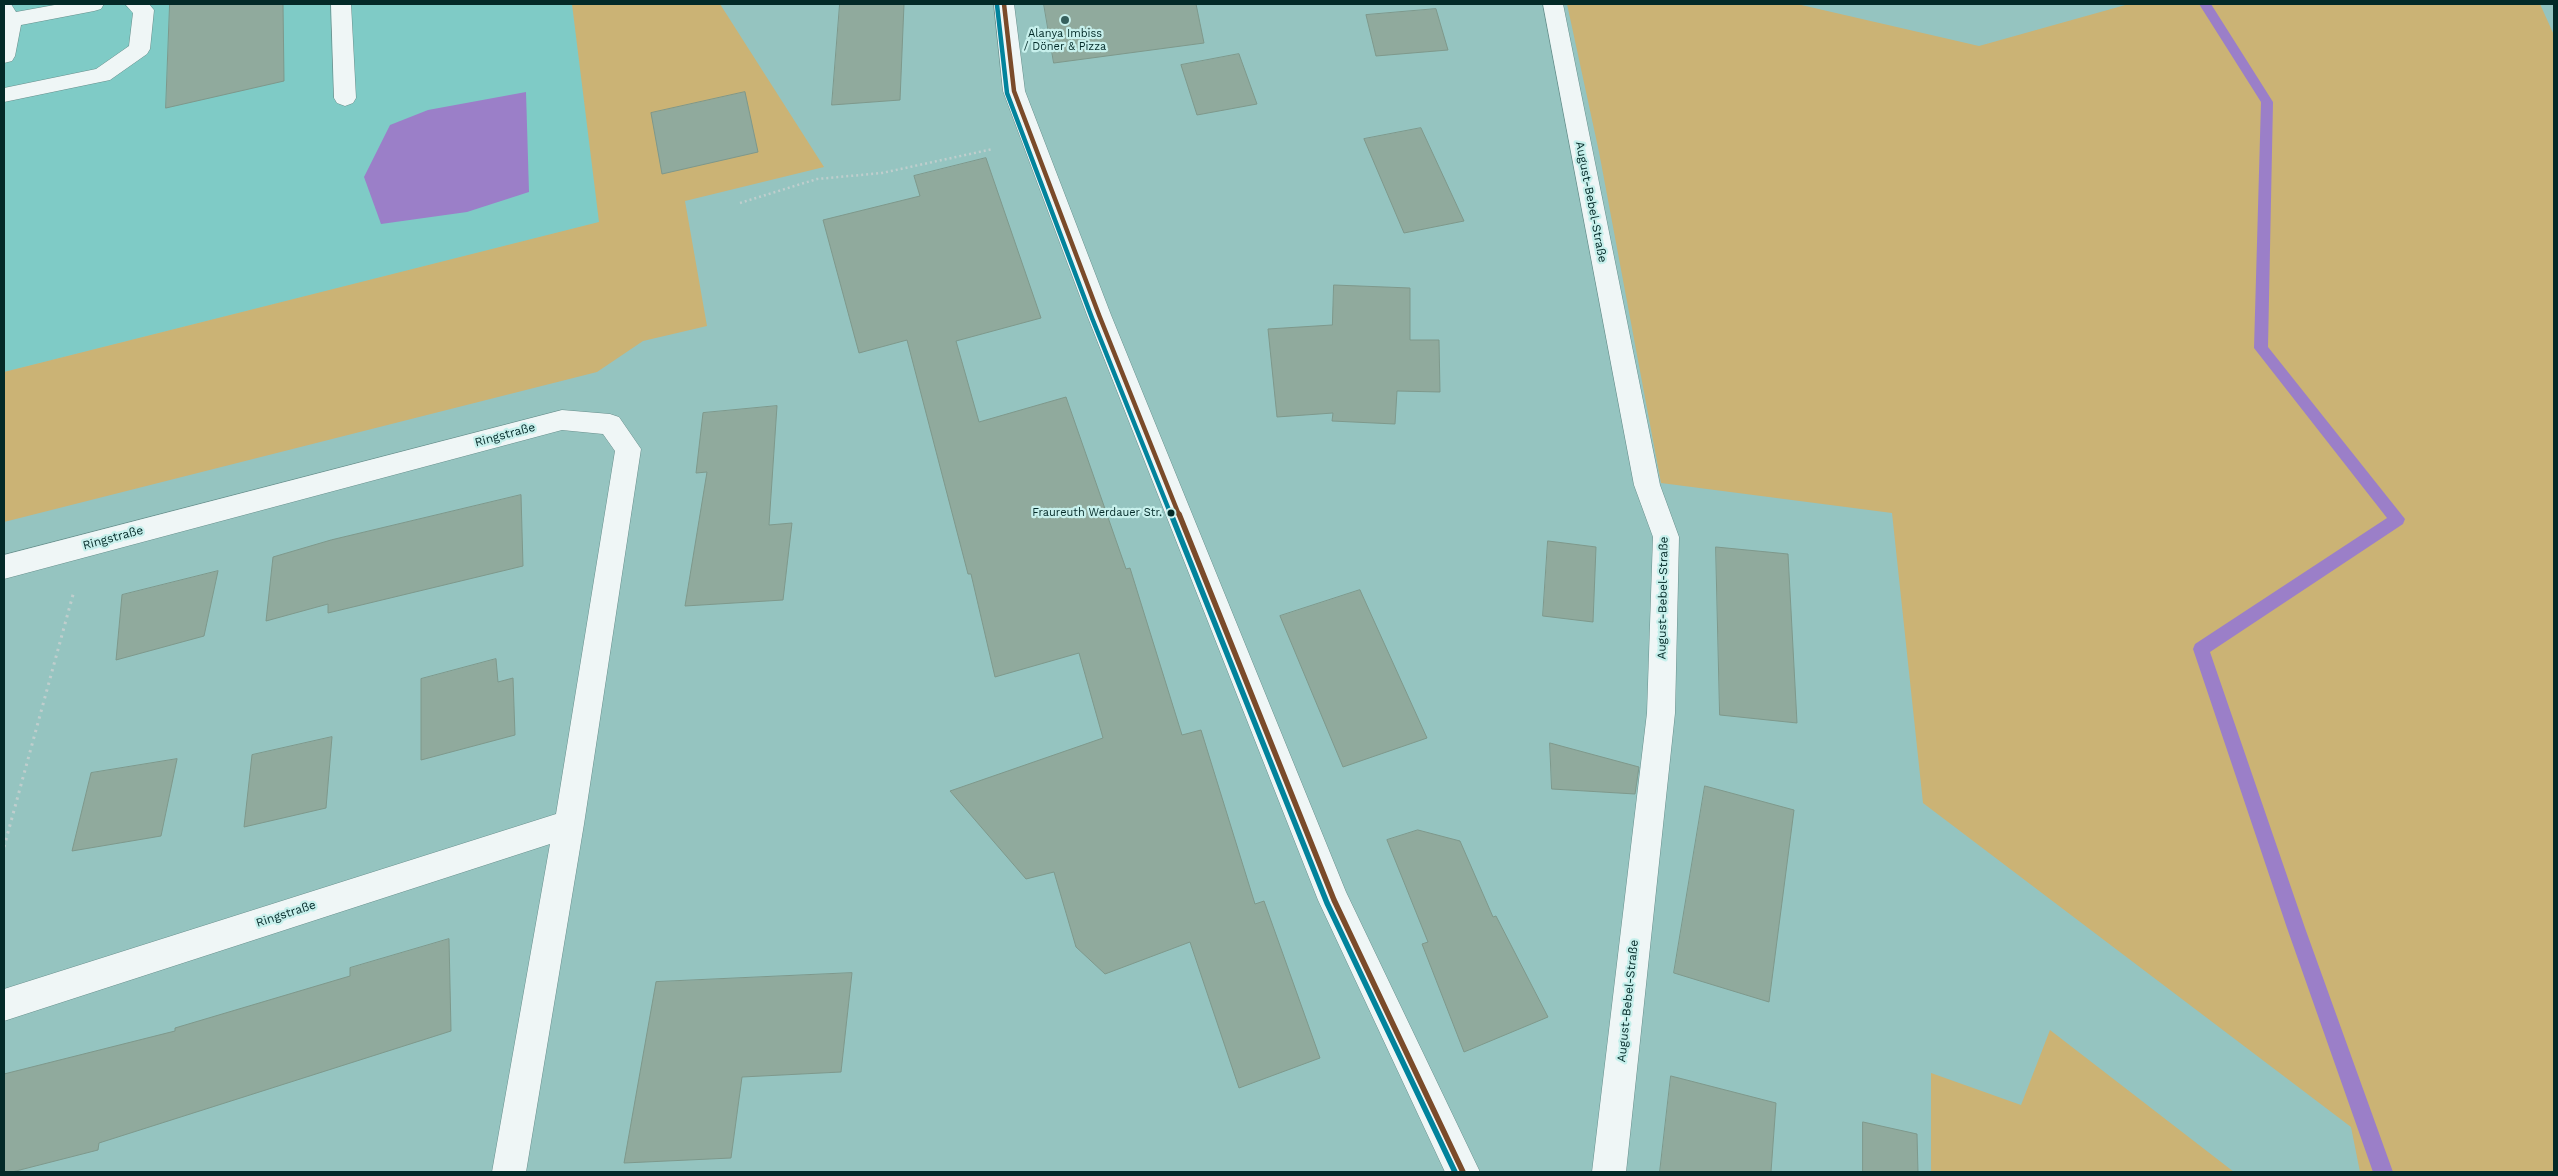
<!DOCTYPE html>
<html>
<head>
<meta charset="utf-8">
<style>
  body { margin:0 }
  #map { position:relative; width:2558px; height:1176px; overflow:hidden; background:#95c4c0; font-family:"Work Sans",sans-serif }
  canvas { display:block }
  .frame { position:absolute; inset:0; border:5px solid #032a28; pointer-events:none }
</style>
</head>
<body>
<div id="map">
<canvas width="2558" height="1176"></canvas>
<div class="frame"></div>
</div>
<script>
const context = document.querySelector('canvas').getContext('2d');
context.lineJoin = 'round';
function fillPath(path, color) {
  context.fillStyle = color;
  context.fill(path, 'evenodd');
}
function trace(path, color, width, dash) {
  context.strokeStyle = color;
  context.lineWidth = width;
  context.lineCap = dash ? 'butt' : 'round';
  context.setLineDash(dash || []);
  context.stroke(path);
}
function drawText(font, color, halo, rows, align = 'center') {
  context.font = font + ' "Work Sans",sans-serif';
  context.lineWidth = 4.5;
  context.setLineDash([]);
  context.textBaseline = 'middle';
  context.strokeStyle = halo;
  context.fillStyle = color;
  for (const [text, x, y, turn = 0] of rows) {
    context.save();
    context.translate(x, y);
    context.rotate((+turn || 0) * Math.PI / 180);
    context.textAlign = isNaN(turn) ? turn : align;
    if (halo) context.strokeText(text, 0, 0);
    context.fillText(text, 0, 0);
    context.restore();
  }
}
fillPath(new Path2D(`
  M4,4H572L600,222L4,372Z`), '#7fcbc6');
fillPath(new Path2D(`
  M572,4H720L824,167L685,201L707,326L643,341L597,372L4,522V372L599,222Z
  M1567,4H1797L1979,46L2129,4H2540L2554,35V1172H2360L2351,1127L1923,803L1892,513L1661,483L1599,152Z
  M2050,1030L2234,1172H1931V1073L2021,1105Z`), '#cbb375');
fillPath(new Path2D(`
  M526,92L529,192L467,212L381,224L364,177L390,125L428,110Z`), '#9b7fc8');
fillPath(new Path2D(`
  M2199,4H2211L2273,102L2268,347L2405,519L2403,524L2210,652L2305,928L2393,1172H2373L2287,928L2193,649L2195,644L2387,518L2254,348L2261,102Z`), '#9b7fc8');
const building = new Path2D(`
  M170,4H283L284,81L166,108Z
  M840,4H904L900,100L832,105Z
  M1044,4H1196L1204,43L1054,63Z
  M1436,9L1448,50L1376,56L1366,15Z
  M1239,54L1257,104L1197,115L1181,65Z
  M745,92L758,152L662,174L651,113Z
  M1421,128L1464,221L1404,233L1364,139Z
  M986,158L1041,318L956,341L979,422L1066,397L1126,569L1130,568L1182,735L1201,730L1255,904L1264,901L1320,1058L1239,1088L1190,942L1105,974L1076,947L1054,872L1026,879L950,791L1103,738L1079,653L995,677L971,574H968L907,340L859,353L823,220L920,196L914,176Z
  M1334,285L1410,288V340H1439L1440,392L1397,391L1395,424L1332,421L1333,413L1277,417L1268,329L1332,325Z
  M777,406L769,525L792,523L783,600L685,606L707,472L696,473L703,413Z
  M521,495L523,566L328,613V604L266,621L273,557L331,540Z
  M1548,541L1596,547L1593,622L1543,616Z
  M1716,547L1788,554L1797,723L1720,715Z
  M218,571L204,636L116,660L122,595Z
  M1360,590L1427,738L1343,767L1280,616Z
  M496,659L498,682L513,678L515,735L421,760V679Z
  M332,737L326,808L244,827L252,755Z
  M1550,743L1639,767L1635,794L1552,789Z
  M177,759L161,836L72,851L91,773Z
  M1705,786L1794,810L1769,1002L1674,973Z
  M1418,830L1460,841L1493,917L1496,916L1548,1017L1464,1052L1422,944L1428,942L1387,840Z
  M449,939L451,1031L99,1143L98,1150L12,1172H4V1074L175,1031V1028L350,976V968Z
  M852,973L841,1072L742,1077L731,1158L624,1163L656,982Z
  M1671,1076L1776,1103L1771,1172H1660Z
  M1863,1122L1917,1134L1918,1172H1863Z`);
fillPath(building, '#90aa9d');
trace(building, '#7e988b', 1);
const minor = new Path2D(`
  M4,4H11L16,12L60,4H104L101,9L94,11L21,25L15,56L12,61L4,63Z
  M125,4H149L154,10L150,49L147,54L110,80L4,102V88L96,69L129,46L133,13Z
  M331,4H351L356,98L353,103L345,106L337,103L334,98Z
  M1543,4H1563L1660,485L1679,537L1675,713L1626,1172H1592L1647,713L1653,537L1634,485Z
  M562,410L610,414L619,417L641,449L584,824L526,1172H492L550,844L4,1021V989L556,814L615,451L603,434L562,430L4,579V555Z`);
const major = new Path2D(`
  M994,4H1014L1025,91L1111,315L1346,892L1480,1172H1445L1318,900L1087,315L1003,91Z`);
trace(minor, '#688f8c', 1);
trace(major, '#688f8c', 1);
trace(new Path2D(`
  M740,203L817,179L882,173L993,149`), '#bfcecd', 2.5, [2, 3]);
trace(new Path2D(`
  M4,847L74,591`), '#bfcecd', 3, [2.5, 4.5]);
fillPath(minor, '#eff6f6');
fillPath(major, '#eff6f6');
trace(new Path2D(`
  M1004,4L1014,91L1099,315L1179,515`), '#7a4b2a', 4.5);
trace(new Path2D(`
  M1179,514L1334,900L1463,1172`), '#7a4b2a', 5.5);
trace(new Path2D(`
  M997,5L1007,93L1092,318L1171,515`), '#01839c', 4.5);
trace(new Path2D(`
  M1171,514L1327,903L1455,1172`), '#01839c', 5.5);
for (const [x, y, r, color] of [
  [1065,20,5,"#36605d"],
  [1171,513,4.5,"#032a28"]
]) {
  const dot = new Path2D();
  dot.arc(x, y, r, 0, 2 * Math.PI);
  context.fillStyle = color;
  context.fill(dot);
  trace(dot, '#c7f0ec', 2);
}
drawText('11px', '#032a28', '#c7f0ec', [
  ["Alanya Imbiss",1065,34],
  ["/ Döner & Pizza",1065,47]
]);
drawText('11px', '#032a28', '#c7f0ec', [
  ["Fraureuth Werdauer Str.",1162,513]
], 'right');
drawText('12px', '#032a28', '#c7f0ec', [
  ["August-Bebel-Straße",1591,202,79],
  ["Ringstraße",505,435,-15],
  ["Ringstraße",113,538,-15],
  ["August-Bebel-Straße",1663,598,-89],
  ["Ringstraße",286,914,-18],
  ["August-Bebel-Straße",1628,1001,-84]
]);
</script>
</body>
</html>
